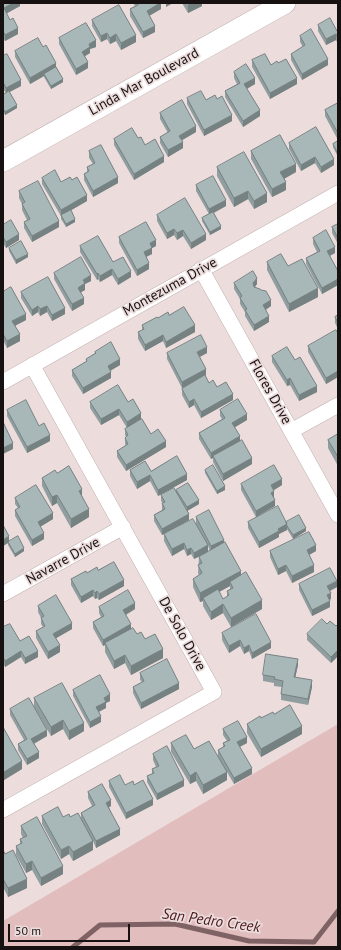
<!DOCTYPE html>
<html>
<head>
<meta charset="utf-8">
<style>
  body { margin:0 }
  #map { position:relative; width:341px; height:950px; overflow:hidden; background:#ecdcdc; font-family:"PT Sans",sans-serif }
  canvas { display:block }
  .frame { position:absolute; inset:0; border:4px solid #171111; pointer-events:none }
  .scale { position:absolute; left:8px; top:924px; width:122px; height:18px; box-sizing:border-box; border:2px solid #171111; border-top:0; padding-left:5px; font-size:12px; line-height:14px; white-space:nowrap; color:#171111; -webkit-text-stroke:3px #ecdcdc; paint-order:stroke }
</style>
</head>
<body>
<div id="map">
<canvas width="341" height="950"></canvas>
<div class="frame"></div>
<div class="scale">50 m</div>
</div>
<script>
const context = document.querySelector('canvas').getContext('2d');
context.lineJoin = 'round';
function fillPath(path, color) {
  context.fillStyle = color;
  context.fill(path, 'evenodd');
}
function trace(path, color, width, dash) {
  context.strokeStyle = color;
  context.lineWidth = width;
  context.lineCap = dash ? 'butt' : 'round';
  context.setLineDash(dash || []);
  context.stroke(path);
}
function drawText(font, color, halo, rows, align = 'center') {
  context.font = font + ' "PT Sans",sans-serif';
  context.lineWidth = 3.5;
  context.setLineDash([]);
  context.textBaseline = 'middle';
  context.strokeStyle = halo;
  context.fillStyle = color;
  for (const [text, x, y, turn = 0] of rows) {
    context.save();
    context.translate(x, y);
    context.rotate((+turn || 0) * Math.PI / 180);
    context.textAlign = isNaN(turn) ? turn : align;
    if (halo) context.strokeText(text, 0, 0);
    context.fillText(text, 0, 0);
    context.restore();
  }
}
fillPath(new Path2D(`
  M338,724V947H3V921Z`), '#e1bdbe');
trace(new Path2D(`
  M73,947L100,925L175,924L249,941L314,942L338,911`), '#7f6364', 5);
const street = new Path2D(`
  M201,269L338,515
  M3,382L338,193
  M291,431L338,405
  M3,594L123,527
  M3,810L214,692L32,365`);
const secondary = new Path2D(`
  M3,161L285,3`);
trace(street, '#c0b0b1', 16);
trace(secondary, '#c0b0b1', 22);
trace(street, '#fff', 15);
trace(secondary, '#fff', 21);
fillPath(new Path2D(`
  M3,3H20V6L6,13L18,34L5,41L3,38Z
  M133,3H161V9L149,16L155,32L143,38L130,16V9L135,6Z
  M182,3H202V6L188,13Z
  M92,20L136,42L121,50L116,41L110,44L107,39L101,42L92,26Z
  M318,25L337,31L338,30V44L336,40L326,45L318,31Z
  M300,36L328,65L302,80L291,60V54L303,47L300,42Z
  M59,38L96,47L90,49V53L85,56L88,68L76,75L59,44Z
  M43,47L56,67L63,82L51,89L44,77V76L30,84L15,57V51Z
  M3,56L21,86L9,92L17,108L5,115L3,111V95L6,93L3,89Z
  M252,60L271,65L278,63L297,84L270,99L252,67Z
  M234,72L255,84L247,89L260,116L243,127L225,97V91L237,84L234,78Z
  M187,98L206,100L217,99L232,121L204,136L187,104Z
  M338,103V140L325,116V110Z
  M160,113L196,132L182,140L183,148L168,157L160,143V137L168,133L160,119Z
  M114,139L145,145L164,162L134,180L114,145Z
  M338,141V157L333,147V144Z
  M289,143L334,165L321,173L315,163L301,171L289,149Z
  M89,151L118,183L93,197L84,180V174L87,172V167L93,164L89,158Z
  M251,151L296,172L284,179L286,190L272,197L251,159Z
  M217,167L267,202L254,209L248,199L234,207L217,176Z
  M42,178L61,182L72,180L87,201L66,213L75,222L66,227L61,219V216L42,184Z
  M196,185L226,206L214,213L221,229L210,235L202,221V218L209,214L196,191Z
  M19,191L59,227L32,242L24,228V222L27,220L22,210V204L19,198Z
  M157,215L206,240L191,249L183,236L177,240L174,235L167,239L157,221Z
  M338,224V244L332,233V227Z
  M3,225L19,240L6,248L3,243Z
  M119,237L156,246L152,248V254L146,257L149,269L137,276L119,243Z
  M313,238L335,253L330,256L338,271V285L322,294L306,264V258L317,252L313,244Z
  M80,246L113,262L131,277L118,285L112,275L100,282L98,279L97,280L80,252Z
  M9,248L28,257L16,264L9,251Z
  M267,262L288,266L318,297L289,312L267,270Z
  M54,273L91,281L85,284V290L81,292L84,304L72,311L54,279Z
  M234,283L257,284L255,287L271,306L266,310L269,322L254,331L245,316V312L240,304V299L234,289Z
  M3,292L26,320L15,326L20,341L7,348L3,340Z
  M21,292L65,314L52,321L47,312L40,316L38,312L32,316L21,298Z
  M169,315L195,332L166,348L163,341L145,351L138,339V332L142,330V325L158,318Z
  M338,315V329L335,323V317Z
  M338,333V377L326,384L308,352V346Z
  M95,352L120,365L110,371L111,378L83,394L72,376V370L86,362V359L95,353Z
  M167,353H207L200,357L206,375L205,376L209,383L217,387L233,400L201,418L194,405L189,408L182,395V389L202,377L182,388L167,359Z
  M272,356L295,360L317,392L299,401L290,385L287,386L272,362Z
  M90,402H128L127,428L119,415L101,425L90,408Z
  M7,410L39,426L50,441L27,453L7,416Z
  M220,410L247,420L235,427L240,441L252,464L223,481L213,462V458L211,459L199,439V433L222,419L220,416Z
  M125,429L151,434L166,447L126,471L117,457V451L126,446L125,444V438L126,437L125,435Z
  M338,434V466L328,448V440Z
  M130,470L151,471L187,480L158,496L150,481L137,489L130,476Z
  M205,470L225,490L217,494L205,473Z
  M57,473L82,496L89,517L71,528L57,503L52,506L42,486V478Z
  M241,484L282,485L273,490L274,497L275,506L256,517L241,490Z
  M176,490L199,504L187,511L189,520L162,535L154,521V515L162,510V503H163L161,501V495L176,491Z
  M15,498L53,519L40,527L44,539L32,546L15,516V510L18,508L15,504Z
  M196,517L224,543L241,575L262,609L231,627L223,613L211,620L203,606V601L200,602L193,587V579L199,575L198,573L199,557L210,551L208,546V552L194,559L191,554L187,556L184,549L172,556L164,541V534L196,523ZM230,586V589L227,591V597L223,599L219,592Z
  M248,522H286L306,531L293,539L287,529V530L279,534V537L259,548L248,528Z
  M9,541L24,551L15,557L8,545V543L3,546Z
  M270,551H316L309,555L314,572L292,583L286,571L278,575L270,557Z
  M98,570L124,586L99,600L97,598L95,599L93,596L81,603L71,585V579L87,573Z
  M299,584L337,587L330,591L331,599L329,600L330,607L312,616L299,590Z
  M38,606L72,629L56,638L60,652L48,659L36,638V631L43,627L41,624V618L38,612Z
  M99,607L135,609L126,615L131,629L137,634L145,639L163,658L131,675L125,663L114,669L105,652V645L103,646L93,628V622L101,617L99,613Z
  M327,624L336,626L338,624V656L331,663L307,640V634Z
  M3,627L20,641L38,657L25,664L21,657L5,667L3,663Z
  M222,633L271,648L252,659L249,651L244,654L240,646L229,653L222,640Z
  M298,665L295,678L312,687L308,705L281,700V694L282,687L274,686V683L263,681V675Z
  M140,673L179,689L141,709L133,693V687L142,682L140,680Z
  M73,690L110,701L106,703V708L99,712L101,722L90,728L73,696Z
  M34,698L84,731L69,740L63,729L51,736L34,707Z
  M10,709L47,736L34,744L39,758L27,765L18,750V744L24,740L10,715Z
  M274,714L302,734L261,757L247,733V724L261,718Z
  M3,727L22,769L4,780L3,779Z
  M223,729L247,743L240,747L252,774L234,784L227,772V780L203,794L196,781L190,784L171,752V743L218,756V750L223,747V743L227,741L223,735Z
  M153,754L184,786L157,800L147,782V776L152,774V769L156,767L153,760Z
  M109,781L125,785H134L153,805L126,819L109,787Z
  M88,792L111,806L109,807L120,835L96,848L93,841V850L73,861L69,854L61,859L42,824V816L70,817L81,819V813L92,806L88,798Z
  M21,826L63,874L41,886L32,870L26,873L16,855V846L20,844V839L23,838L21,834Z
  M3,850L27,888L8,897L3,887Z`), '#909e9f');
fillPath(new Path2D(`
  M13,3H20V6L4,15V8Z
  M160,3H161V9L147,17V11Z
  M166,3H173L166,7Z
  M191,3H202V6L188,13V5Z
  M155,26V32L143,38V32Z
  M18,28V34L5,41V35Z
  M107,33V39L101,42V36Z
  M116,34V41L110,44V38Z
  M336,34V40L326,45V39Z
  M136,35V42L121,50V43Z
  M96,40V47L90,49V53L82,58V52L89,44Z
  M328,59V65L302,80V74Z
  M88,62V68L76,75V69Z
  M56,63V69L44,74V76L30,84V78Z
  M255,78V84L244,90V84Z
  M297,78V84L270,99V93Z
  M63,79V82L51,89V86Z
  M21,80V86L6,94V88Z
  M17,105V108L5,115V112Z
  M260,110V116L243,127V121Z
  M232,115V121L204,136V130Z
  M196,126V132L179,142V136Z
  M183,142V148L168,157V150Z
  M164,156V162L134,180V174Z
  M315,157V163L301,171V165Z
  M334,159V165L321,173V167Z
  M296,164V172L280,181V172Z
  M118,177V183L93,197V191Z
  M286,182V190L272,197V189Z
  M248,191V199L234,207V198Z
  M267,193V202L254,209V201Z
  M87,195V201L61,216V210Z
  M226,200V206L209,215V209Z
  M75,219V222L66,227V224Z
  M59,221V227L32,242V236Z
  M221,226V229L210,235V232Z
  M174,229V235L167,239V233Z
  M183,230V236L177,240V233Z
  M19,234V240L6,248V242Z
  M206,234V240L191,249V243Z
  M156,240V246L152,248V254L144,258V252L150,243Z
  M335,247V253L327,257V251Z
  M28,254V257L16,264V260Z
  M149,263V269L137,276V270Z
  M112,269V275L100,282V276Z
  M131,271V277L118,285V279Z
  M98,273V279L97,280V274Z
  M91,275V281L85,284V290L78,294V288L83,280Z
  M257,278V284L253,289V283Z
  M338,279V285L322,294V288Z
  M318,288V297L289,312V304Z
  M84,298V304L72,311V304Z
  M271,300V306L263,311V305Z
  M38,306V312L32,316V310Z
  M47,306V312L40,316V309Z
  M65,308V314L52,321V315Z
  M26,314V320L12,327V321Z
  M269,316V322L254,331V325Z
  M195,325V332L166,348V342Z
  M20,334V341L7,348V341Z
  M163,335V341L145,351V345Z
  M207,347V353L197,358V352Z
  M120,359V365L108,372V366Z
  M206,369V375L182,388V382Z
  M338,371V377L326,384V378Z
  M111,372V378L83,394V388Z
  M290,378V385L287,386V380Z
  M317,386V392L299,401V395Z
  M233,394V400L201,418V412Z
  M194,399V405L189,408V402Z
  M119,409V415L101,425V419Z
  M141,413V419L127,428V422Z
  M247,414V420L232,429V423Z
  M50,435V441L27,453V447Z
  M240,436V442L213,456V458L211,459V453Z
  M166,441V447L126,471V465Z
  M13,443V449L3,454V448Z
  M252,458V464L223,481V474Z
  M187,474V480L158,496V490Z
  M150,475V481L137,489V482Z
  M282,479V485L271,492V485Z
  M225,486V490L217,494V491Z
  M82,489V498L79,491Z
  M274,491V497L271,499V493Z
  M57,495V503L52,506V497Z
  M199,500V504L187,511V507Z
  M275,500V506L256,517V511Z
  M89,509V517L71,528V519Z
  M53,513V519L38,528V522Z
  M189,514V520L162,535V529Z
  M287,524V530L279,534V537L259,548V542L278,529Z
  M306,528V531L293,539V535Z
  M44,533V539L32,546V540Z
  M9,536V542H8V543L3,546V540Z
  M224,540V546L211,553V546Z
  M184,543V549L172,556V549Z
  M208,545V552L194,559V553Z
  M316,545V551L307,556V550Z
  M24,548V551L15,557V554Z
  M191,548V554L187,556V550Z
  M286,565V571L278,575V569Z
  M314,565V572L292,583V576Z
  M241,571V580L230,582V586L204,600L203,598V601L200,602V593Z
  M124,580V586L99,600V594Z
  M337,581V587L327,592V586Z
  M93,590V596L81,603V597Z
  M97,591V598L95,599V593Z
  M331,593V599L327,601V595Z
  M262,600V609L231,627V618Z
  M330,601V607L312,616V610Z
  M135,603V609L123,616V610Z
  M223,604V613L211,620V612Z
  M72,623V629L53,640V634Z
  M131,624V630L105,643V645L103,646V640Z
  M240,640V646L229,653V646Z
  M271,642V648L252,659V653Z
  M60,645V652L48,659V652Z
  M249,645V651L244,654V648Z
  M163,649V658L131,675V666Z
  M338,650V656L331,663V657Z
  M21,651V657L5,667V661Z
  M38,651V657L25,664V658Z
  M125,655V663L114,669V661Z
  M298,659V665L294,683V677Z
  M312,680V687L308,705V699Z
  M179,683V689L141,709V703Z
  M110,694V701L106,703V708L96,713V707L104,698Z
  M101,716V722L90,728V722Z
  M63,720V729L51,736V727Z
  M84,723V731L69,740V731Z
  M302,726V734L261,757V749Z
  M47,730V736L31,745V739Z
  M247,737V743L237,748V742Z
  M39,752V758L27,765V759Z
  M22,761V769L4,780V772Z
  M252,768V774L234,784V778Z
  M196,772V781L190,784V776Z
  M227,772V780L203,794V785Z
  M184,780V786L157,800V794Z
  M153,799V805L126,819V813Z
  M111,800V806L106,809V803Z
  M120,829V835L96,848V841Z
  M93,841V850L73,861V852Z
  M69,846V854L61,859V850Z
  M32,861V870L26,873V864Z
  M63,866V874L41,886V878Z
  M27,879V888L8,897V888Z`), '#768182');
const building = new Path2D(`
  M3,3H13L4,8L10,20L13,18L18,28L5,35L3,31Z
  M137,3H160L147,11L155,26L143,32L130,9L138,5Z
  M119,5L136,35L121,43L116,34L110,38L107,33L101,36L92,20Z
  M330,18L337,31L338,30V38L336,34L326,39L318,25Z
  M86,23L96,40L89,44L90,47L82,52L88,62L76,69L59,38Z
  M311,29L328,59L302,74L291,54L305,45L300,36Z
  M38,38L43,47L46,45L56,63L30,78L15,51Z
  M7,54L21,80L6,88L3,82V56Z
  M265,54L271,65L277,61L278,63L286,59L297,78L270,93L252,60Z
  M246,64L255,78L244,84L260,110L243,121L225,91L240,83L234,72Z
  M56,67L63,79L51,86L44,74Z
  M9,91L17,105L5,112L3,108V95Z
  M201,91L206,100L215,95L217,99L222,96L232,115L204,130L187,98Z
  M182,100L196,126L179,136L183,142L168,150L160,137L170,131L160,113Z
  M338,103V133L325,110Z
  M316,127L334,159L321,167L315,157L301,165L289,143Z
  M132,128L138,138L141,137L145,145L155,139L164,156L134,174L114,139Z
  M280,135L296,164L280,172L286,182L272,189L251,151Z
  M338,141V154L333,144Z
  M101,145L118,177L93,191L84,174L89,171L87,167L95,163L89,151Z
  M244,152L267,193L254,201L248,191L234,198L217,167Z
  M55,170L61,182L70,177L72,180L77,177L87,195L61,210L42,178Z
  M213,176L226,200L209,209L196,185Z
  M38,181L59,221L32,236L24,222L30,219L22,204L25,202L19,191Z
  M185,198L206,234L191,243L183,230L177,233L174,229L167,233L157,215Z
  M71,210L75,219L66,224L61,215Z
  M213,212L221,226L210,232L202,218Z
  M11,220L19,234L6,242L3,237V225Z
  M146,222L156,240L150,243L152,248L144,252L149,263L137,270L119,237Z
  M338,224V238L332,227Z
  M326,230L335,247L327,251L338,271V279L322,288L306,258L320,251L313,238Z
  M98,236L113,262L123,257L131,271L118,279L112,269L100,276L98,273L97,274L80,246Z
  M21,241L28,254L16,260L9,248Z
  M281,254L288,266L302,259L318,288L289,304L267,262Z
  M81,257L91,275L83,280L85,283L78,288L84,298L72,304L54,273Z
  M253,271L257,278L253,283L254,287L260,289L261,290L266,291L271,300L263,305L269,316L254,325L245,310L247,309L240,298L242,296L234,283Z
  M48,277L65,308L52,315L47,306L40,309L38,306L32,310L21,292Z
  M11,287L26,314L12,321L20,334L7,341L3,334V292Z
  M184,307L195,325L166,342L163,335L145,345L138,332L144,329L142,325L157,317L158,318L168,312L169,315Z
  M338,315V323L335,317Z
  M336,330L338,333V371L326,378L308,346Z
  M201,335L207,347L197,352L206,369L182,382L167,353Z
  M111,342L120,359L108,366L111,372L83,388L72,370L87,361L86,359L96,353L95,352Z
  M287,347L295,360L300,357L317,386L299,395L290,378L287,380L272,356Z
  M205,375L209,383L213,380L217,387L226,382L233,394L201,412L194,399L189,402L182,389Z
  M118,385L128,402L133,399L141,413L127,422L119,409L101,419L90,402Z
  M238,399L247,414L232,423L240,436L211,453L199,433L225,418L220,410Z
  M26,400L39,426L44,423L50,435L27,447L7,410Z
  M142,419L151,434L158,429L166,441L126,465L117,451L128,444L125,438L128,435L125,429Z
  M3,422L13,443L3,448Z
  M338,434V457L328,440Z
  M242,440L252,458L223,474L213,456Z
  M177,456L187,474L158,490L150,475L137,482L130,470L145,461L151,471Z
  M213,465L225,486L217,491L205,470Z
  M274,465L282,479L271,485L274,491L271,493L275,500L256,511L241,484Z
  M69,466L82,489L79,491L89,509L71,519L57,495L52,497L42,478L55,470L57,473Z
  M188,483L199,500L187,507L176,490Z
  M36,485L53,513L38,522L44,533L32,540L15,510L20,507L15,498Z
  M174,488L189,514L162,529L154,515L165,509L162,503L165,502L161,495Z
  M278,506L287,524L278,529L279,531L259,542L248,522Z
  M209,510L224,540L211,546L196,517Z
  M299,515L306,528L293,535L287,526L286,522Z
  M193,519L208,545L194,553L191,548L187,550L184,543L172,549L164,534Z
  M3,525L9,536L3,540Z
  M309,532L316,545L307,550L314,565L292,576L286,565L278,569L270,551Z
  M18,536L24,548L15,554L8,542Z
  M225,542L241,571L200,593L193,579L202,573L198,565L202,563L199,557Z
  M114,562L124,580L99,594L97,591L95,593L93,590L81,597L71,579L86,571L87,573L97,567L98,570Z
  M330,568L337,581L327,586L331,593L327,595L330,601L312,610L299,584Z
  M246,572L262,600L231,618L223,604L211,612L203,598L218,589L223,599L229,595L227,591L233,588L230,582Z
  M128,590L135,603L123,610L131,624L103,640L93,622L104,616L99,607Z
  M56,595L72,623L53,634L60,645L48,652L36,631L45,626L41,618L44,616L38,606Z
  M256,614L271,642L252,653L249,645L244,648L240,640L229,646L222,633Z
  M322,619L327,624L330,621L336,626L338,624V650L331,657L307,634Z
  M10,624L20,641L29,636L38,651L25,658L21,651L5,661L3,657V627Z
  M133,628L137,634L141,632L145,639L155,634L163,649L131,666L125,655L114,661L105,643Z
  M266,654L298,659L294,677L312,680L308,699L281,694L283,681L274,679L275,677L263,675Z
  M167,659L179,683L141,703L133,687L144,681L140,673Z
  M100,675L110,694L104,698L106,702L96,707L101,716L90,722L73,690Z
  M62,683L84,723L69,731L63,720L51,727L34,698Z
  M29,698L47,730L31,739L39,752L27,759L18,744L27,739L10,709Z
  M290,705L302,726L261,749L247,724L260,716L261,718L273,712L274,714Z
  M238,721L247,737L237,742L252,768L234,778L218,750L225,746L223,743L230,740L223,729Z
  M3,727L22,761L4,772L3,770Z
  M186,735L194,749L209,741L227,772L203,785L196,772L190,776L171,743Z
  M167,746L184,780L157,794L147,776L154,773L152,769L159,766L153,754Z
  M120,775L125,785L133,781L134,785L143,780L153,799L126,813L109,781Z
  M102,784L111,800L106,803L120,829L96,841L81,813L95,805L88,792Z
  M58,807L63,817L69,814L70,817L78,813L93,841L73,852L69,846L61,850L42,816Z
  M37,817L63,866L41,878L32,861L26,864L16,846L22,843L20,839L27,836L21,826Z
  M3,850L5,854L13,850L27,879L8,888L3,879Z`);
fillPath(building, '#a8b8b9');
trace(building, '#768182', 1);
drawText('14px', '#171111', '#ecdcdc', [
  ["Linda Mar Boulevard",144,82,-29],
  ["Montezuma Drive",170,287,-29],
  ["Flores Drive",270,392,61],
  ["Navarre Drive",63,561,-29],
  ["De Solo Drive",182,634,61]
]);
drawText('italic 15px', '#4a191e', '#ecdcdc', [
  ["San Pedro Creek",211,921,8]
]);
</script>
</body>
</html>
